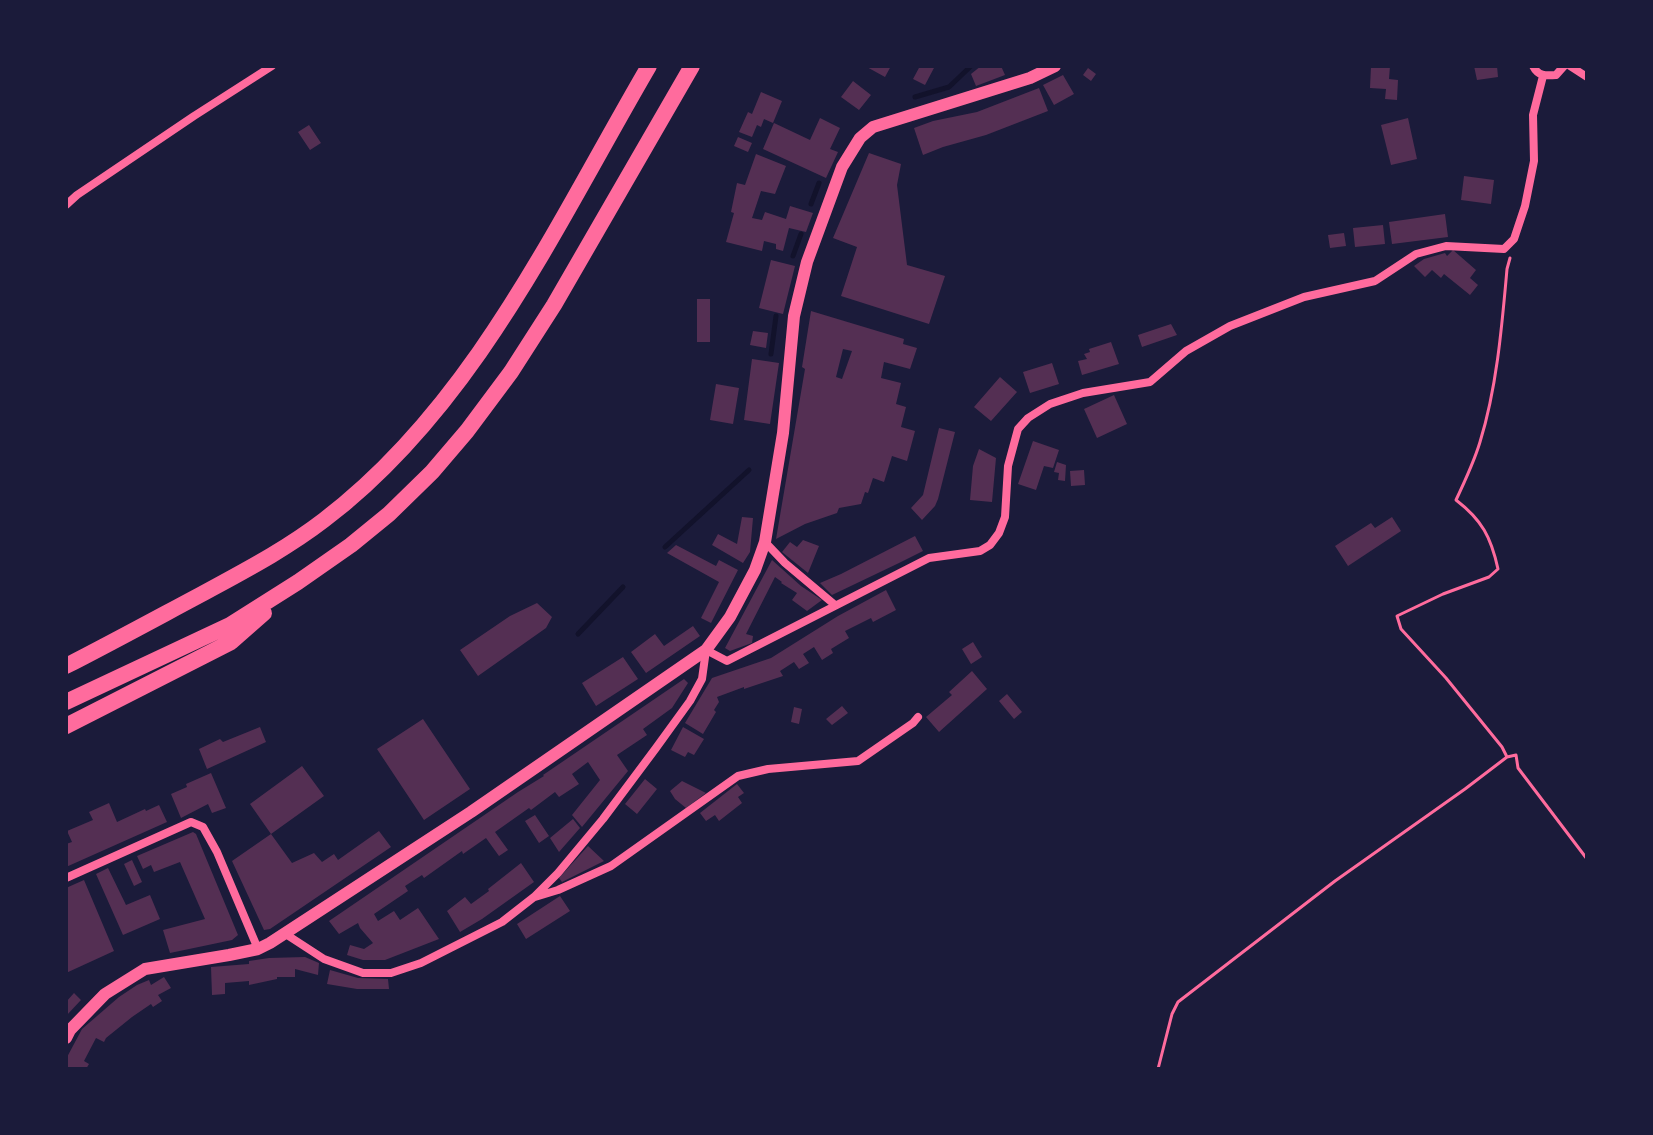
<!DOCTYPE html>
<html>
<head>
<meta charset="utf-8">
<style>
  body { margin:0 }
  #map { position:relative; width:1653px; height:1135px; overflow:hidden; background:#1b1b3a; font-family:Karla,sans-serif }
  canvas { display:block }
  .frame { position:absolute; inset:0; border:68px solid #1b1b3a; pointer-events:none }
</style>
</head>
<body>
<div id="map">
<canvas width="1653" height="1135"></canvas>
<div class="frame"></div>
</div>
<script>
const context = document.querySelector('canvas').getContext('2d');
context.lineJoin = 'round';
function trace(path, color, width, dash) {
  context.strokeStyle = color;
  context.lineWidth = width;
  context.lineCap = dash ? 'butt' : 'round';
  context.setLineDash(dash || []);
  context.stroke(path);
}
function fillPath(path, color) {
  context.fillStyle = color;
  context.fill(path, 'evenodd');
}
trace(new Path2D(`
  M915,97L949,87L971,66
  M811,204L819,183
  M793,256L801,234
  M771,354L776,316
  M665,547L749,470
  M578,634L623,587`), '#12122b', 5);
fillPath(new Path2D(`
  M865,66H891L885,77Z
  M920,66H935L925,85L913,79Z
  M981,66H1001L1005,75L976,86L971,74Z
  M1371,66H1390L1389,79L1398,80L1397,100L1385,99L1386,89L1370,88Z
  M1474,66H1497L1498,77L1477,80Z
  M1088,68L1096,74L1091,81L1083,75Z
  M1063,75L1074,94L1054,105L1043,85Z
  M853,81L871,95L859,110L841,97Z
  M1039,88L1048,111L986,135L943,147L923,155L914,128L933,121L977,112Z
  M761,92L782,101L773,123L764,119L761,127L757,125L752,137L739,132L748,112L752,114Z
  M820,118L840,128L830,149L838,152L826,178L763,149L774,123L810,140Z
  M1408,118L1417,159L1391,165L1381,125Z
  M309,125L321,143L310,150L298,132Z
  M738,137L752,143L748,152L734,146Z
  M869,153L901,164L897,185L907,265L945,276L929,324L841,296L857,247L833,238Z
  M756,154L786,166L775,194L761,191L752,218L762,220L765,212L786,219L790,206L813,213L806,232L789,228L783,251L776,249V244L764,241L762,251L726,242L734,213L731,212L737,183L745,185Z
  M1464,176L1494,180L1491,204L1461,200Z
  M1445,214L1448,237L1392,244L1389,222Z
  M1383,225L1385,244L1355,247L1353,228Z
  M1344,233L1346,246L1330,248L1328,235Z
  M1453,250L1476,270L1470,278L1478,285L1470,295L1444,274L1441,278L1432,270L1425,277L1414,266L1424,259L1445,253L1447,256Z
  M771,260L795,266L783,314L759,308Z
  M697,299H710V342H697Z
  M811,311L904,339L903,344L917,348L910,369L884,362L881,378L901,383L896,404L906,407L901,427L915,431L907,461L892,456L884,482L873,478L868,493L865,492L861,504L839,508L837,513L805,524L776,539L805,369L802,367ZM843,349L852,351L842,379L836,377Z
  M1171,324L1177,335L1142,347L1138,335Z
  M753,331L768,333L766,348L750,345Z
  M1111,342L1119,364L1082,375L1078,361L1087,359L1084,354L1090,352L1089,349Z
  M752,359L779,363L770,424L744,420Z
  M1052,363L1059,384L1030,393L1023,372Z
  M1000,377L1017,392L991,421L974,407Z
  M716,384L739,388L733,424L710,420Z
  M1114,395L1127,424L1097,438L1084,409Z
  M939,428L955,432L938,499L935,506L922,520L911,508L923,495Z
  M1033,441L1059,450L1053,468L1044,466L1036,490L1018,484Z
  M979,449L996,458L992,502L970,500L973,466Z
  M1057,462L1066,465L1065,481L1058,480L1059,473L1054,472Z
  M1084,470L1085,485L1071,486L1070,471Z
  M742,517L753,518L750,552L743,563L712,545L718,534L737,544Z
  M1392,517L1401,531L1348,566L1335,546L1371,523L1375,528Z
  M915,536L923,551L899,563L832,595L820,583L841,574Z
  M803,540L819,546L808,573L782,552L790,542L797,547Z
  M676,545L716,566L719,560L738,570L711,623L701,618L719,582L667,553Z
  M772,560L801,586L822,600L807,611L792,600L797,593L781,583L782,582L775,577L746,634L753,636L752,643L730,651L725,648Z
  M886,590L896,610L873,622L871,618L845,631L849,638L831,649L833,653L822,660L814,647L803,654L809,663L799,669L794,662L780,671L783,676L744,689V687L717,697L719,702L714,710L716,712L703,734L685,723L712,678L771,658L838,616Z
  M537,603L552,617L546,628L478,676L460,650L510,616Z
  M693,626L700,636L646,673L631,652L655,634L664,646Z
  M973,642L982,657L971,664L962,649Z
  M623,657L638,679L596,706L582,683Z
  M972,671L987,689L939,732L926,717L952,695L949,692Z
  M684,679L688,683L672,708L643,729L647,735L617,755L628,771L582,827L572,815L600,780L588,762L572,774L579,784L559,797L555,792L531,810L529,808L495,832L508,850L499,856L486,838L463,854L462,851L424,878L422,875L405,886L408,891L374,914L378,921L394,911L400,920L418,908L439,939L385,960H363L347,955L350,945L364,949L373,943L360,928L358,923L339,934L329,921L518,792L544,776L543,775Z
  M1007,694L1022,712L1014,719L999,701Z
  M842,706L848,713L832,725L826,719Z
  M794,707L802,709L799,724L791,722Z
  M423,719L470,789L424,820L377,749Z
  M260,727L266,742L207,769L199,749L220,739L223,742Z
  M683,727L704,739L694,755L688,752L685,757L671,750Z
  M302,766L324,796L271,834L292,863L314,853L322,862L334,854L338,860L379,831L391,847L270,929L264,930L232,861L271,834L250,804Z
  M211,773L226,808L212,813L208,804L181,818L171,794L187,787L186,784Z
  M645,779L657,789L637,814L625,804Z
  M682,781L706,793L686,808L675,799L670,791Z
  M737,784L744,793L738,797L742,803L719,821L715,815L706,821L700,813Z
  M109,803L117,822L145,809L146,811L159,805L167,822L66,867V844L72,842L67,831L93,820L89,812Z
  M535,815L549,836L539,843L525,821Z
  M573,819L580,828L559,852L550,838Z
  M193,832L196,834L238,935L232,940L170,953L163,930L205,919L180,862L154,872L151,865L143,869L137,856Z
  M588,846L604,861L562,882L559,878Z
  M132,860L142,882L134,886L124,864Z
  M521,863L534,882L482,919L460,932L447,911L465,897L471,904L489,891L488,889Z
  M108,868L126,905L150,895L160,919L123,935L96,874Z
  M84,880L114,951L66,973V888Z
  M560,896L570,911L526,939L517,924Z
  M305,957L319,963L318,975L295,969V977H277V979L249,985V981L225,983V994L212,995L211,967L249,964V961L269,958Z
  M330,970L358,978L388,979L389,989H357L327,984Z
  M164,977L171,988L158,995L162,1001L153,1007L151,1004L132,1017L106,1038L104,1042L96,1038L84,1061L89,1064L86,1069H66V1059L82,1029L119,997L137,985L149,980L151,985Z
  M74,993L81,1000L66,1016V1002Z`), '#542f53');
trace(new Path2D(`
  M1510,258L1507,269C1502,325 1497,387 1480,442C1474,462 1465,481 1456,500C1482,520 1491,537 1498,569L1489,577L1443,594L1397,616L1401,629L1446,678L1502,747L1507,757L1516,755L1518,768L1587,859
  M1158,1069L1172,1014L1178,1002L1335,881L1465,789L1507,757`), '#ff6b9d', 3);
trace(new Path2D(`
  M1533,66C1538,76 1545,76 1556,75L1564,66
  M1570,66L1587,77
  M66,205L77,195L194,116L272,66
  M765,542L785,563L835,605
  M66,878L191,822L203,827L217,852L258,949
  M535,897L558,890L611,866L738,776L768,769L858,761L913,723L918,717
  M284,933L324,959L363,973H391L421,963L502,922L534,897L558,873L603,819L656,748L690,701L702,679L706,650L727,661L929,558L980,551L990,545L999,533L1005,517L1008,466L1018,429L1028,418L1050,404L1083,393L1150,382L1186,351L1230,326L1304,297L1375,281L1416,254L1446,246L1504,249L1514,239L1525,206L1534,161L1533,115L1543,76`), '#ff6b9d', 8);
trace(new Path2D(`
  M66,1038L70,1030L105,994L145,969L229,955L258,949L270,943L471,812L706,650L730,617L755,570L765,542L783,433L794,316L807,262L842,167L860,138L873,127L1030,78L1055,66`), '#ff6b9d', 12);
trace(new Path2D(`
  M66,666C111,643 155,619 200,595C242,572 285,550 324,520C474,406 556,225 649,66
  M66,702L230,625L298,582L351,545L389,514L432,472L467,431L511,372L554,305L692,66
  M66,726L231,642L264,613`), '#ff6b9d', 16);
</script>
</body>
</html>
